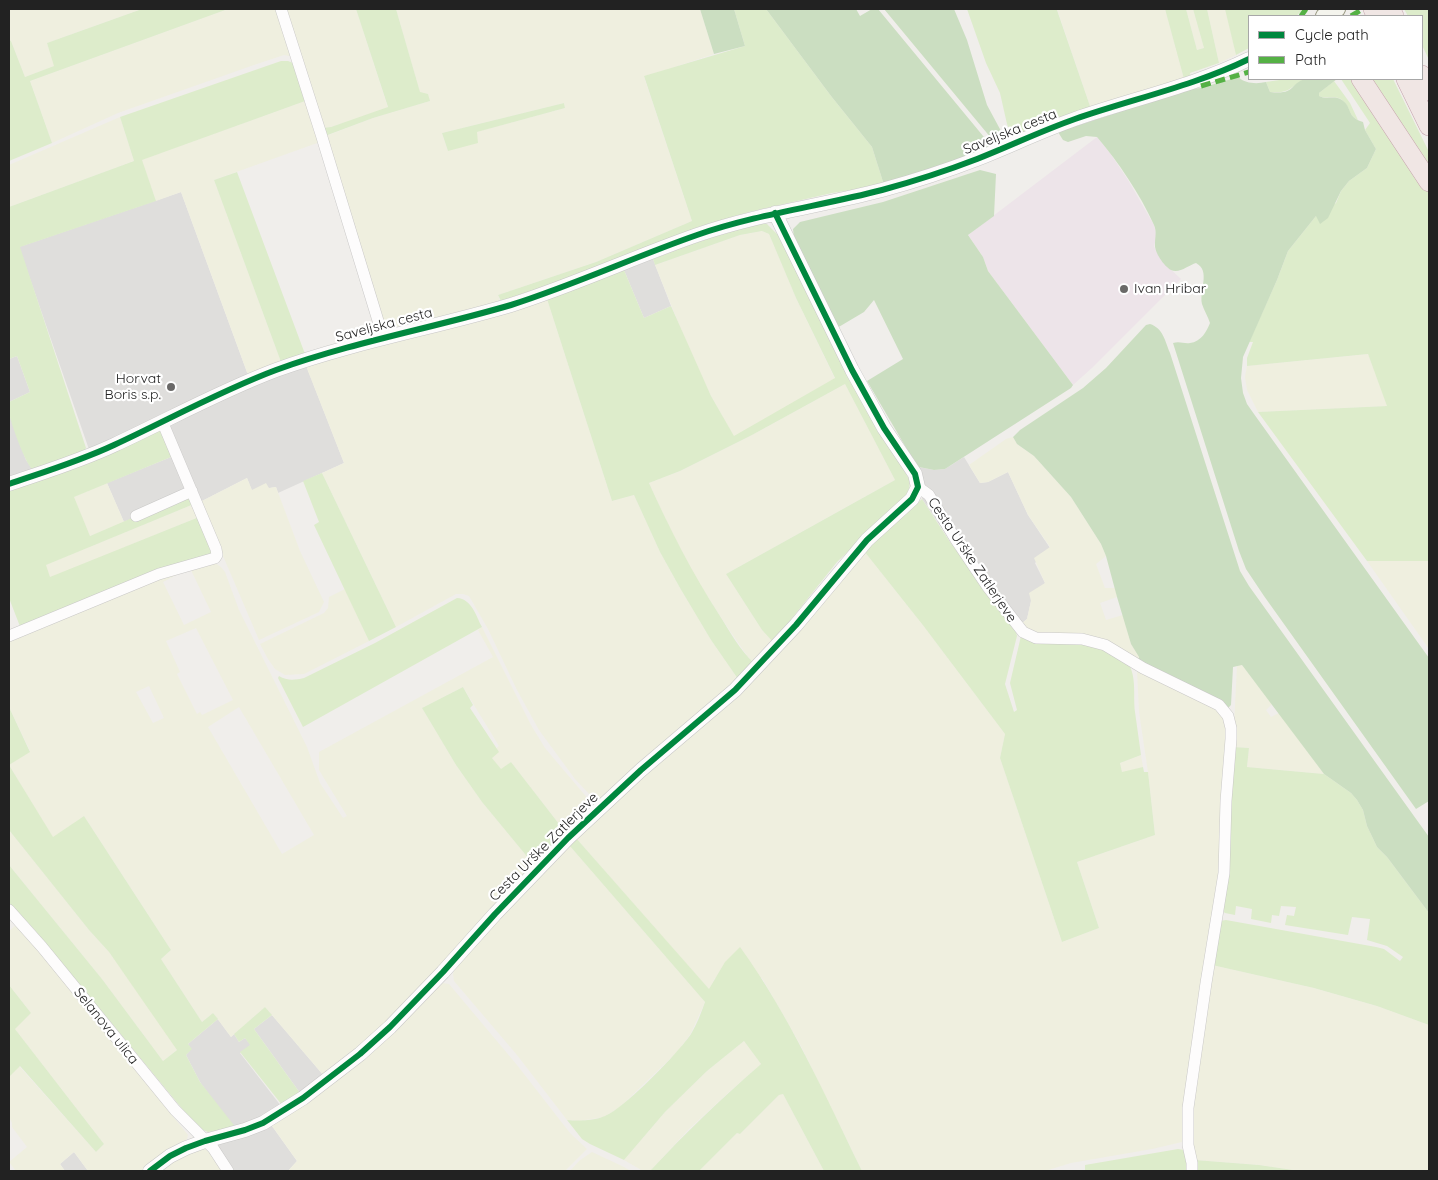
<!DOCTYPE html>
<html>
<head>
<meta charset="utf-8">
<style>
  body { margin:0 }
  #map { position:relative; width:1438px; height:1180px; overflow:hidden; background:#f0eeeb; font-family:Quicksand,sans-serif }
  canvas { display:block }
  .frame { position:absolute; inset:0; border:10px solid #222; pointer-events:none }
  .legend { position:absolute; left:1248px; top:15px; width:175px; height:65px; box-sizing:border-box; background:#fff; border:1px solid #a7a7a7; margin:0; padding:6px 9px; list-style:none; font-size:15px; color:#222 }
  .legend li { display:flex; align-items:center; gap:10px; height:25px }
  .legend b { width:25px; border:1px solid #a7a7a7 }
</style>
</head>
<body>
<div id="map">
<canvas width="1438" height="1180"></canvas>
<div class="frame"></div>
<ul class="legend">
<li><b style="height:6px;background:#00873e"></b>Cycle path</li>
<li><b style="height:6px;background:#55b145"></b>Path</li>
</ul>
</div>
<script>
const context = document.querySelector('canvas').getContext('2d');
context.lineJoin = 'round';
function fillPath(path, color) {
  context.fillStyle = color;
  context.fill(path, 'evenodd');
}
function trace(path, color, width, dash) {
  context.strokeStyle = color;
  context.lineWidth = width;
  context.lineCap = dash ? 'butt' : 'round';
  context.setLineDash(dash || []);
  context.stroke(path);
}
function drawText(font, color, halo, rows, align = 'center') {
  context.font = font + ' Quicksand,sans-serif';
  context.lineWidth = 4.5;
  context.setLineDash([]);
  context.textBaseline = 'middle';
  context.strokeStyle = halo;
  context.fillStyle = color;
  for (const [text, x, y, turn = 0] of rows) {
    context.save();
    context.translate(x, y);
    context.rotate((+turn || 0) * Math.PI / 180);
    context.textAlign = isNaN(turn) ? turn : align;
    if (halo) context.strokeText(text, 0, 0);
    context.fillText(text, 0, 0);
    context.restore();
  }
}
fillPath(new Path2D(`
  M181,192L248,375L302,355L344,463L278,493L276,487L252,491L247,478L200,502L188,494L124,522L107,483L171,457L93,461L19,247Z
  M653,259L671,306L644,318L624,270Z
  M17,356L30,392L9,402V359Z
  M9,413L26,460L34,471L9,479Z
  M964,457L980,483L988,482L1008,472L1028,515L1050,548L1035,563L1045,583L1031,601L1027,619L1020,625L957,551L922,499L924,490L919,467L934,470L945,469Z
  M272,1015L324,1076L300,1093L254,1029Z
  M218,1019L231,1037L234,1034L239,1042L245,1038L251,1045L240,1053L288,1115L272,1126L297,1161L288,1171H233L215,1148L208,1132H219L215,1103L200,1082L186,1055L191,1049L188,1044Z
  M74,1152L88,1171H65L60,1164Z`), '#dfdedc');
fillPath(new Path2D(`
  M1097,137L1110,153L1128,180L1154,225L1157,236L1154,246L1156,251L1165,264L1181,279L1093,367L1073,385L988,271L983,257L968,235Z`), '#ede4e9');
fillPath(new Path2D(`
  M9,9H142L47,43L55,66L25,77L11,41L9,40Z
  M228,9H278L292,53L289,56L284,55L251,66L118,113L52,143L30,81Z
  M284,9H356L388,108L331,127L322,128Z
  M396,9H700L714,54L644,77L692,221L596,262L498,295L500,301L464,312L392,328L380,316L326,136L373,118L430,101L420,93ZM564,103L565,108L476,132L448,151L442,133Z
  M1057,9H1165L1184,79L1091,109Z
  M1186,9H1193L1204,48L1197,50Z
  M1207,9H1226L1236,55L1219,63Z
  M308,100L320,142L214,180L281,362L248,375L181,192L156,201L141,160Z
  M120,117L134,161L9,207V165Z
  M762,231L769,234L796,298L835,379L734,437L711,396L693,359L655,265L740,235Z
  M547,299L612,501L634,495L660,552L680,588L711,640L738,679L598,801L592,797L575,779L539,730L517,690L488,629L469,596L463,594H456L396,627L322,473L344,463L306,366Z
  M1368,354L1388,406L1258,412L1247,390L1245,377L1247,366Z
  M845,384L895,480L726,574L762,630L773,642L754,663L748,657L730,631L696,579L674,538L649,483L680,471L752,435Z
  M1013,437L1017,444L1034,456L1071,497L1101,544L1106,556L1096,564L1105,588H1115L1117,597L1100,603L1106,620L1123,615L1131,644L1139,657V664L1031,635L1020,625L1027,619L1031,601L1029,593L1045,583L1034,558L1050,547L1028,515L1008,472L988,482L980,483L969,465L1006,439Z
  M247,478L252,490L266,483L269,488L276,487L300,551L324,602L319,612L259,640L200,502Z
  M107,483L124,522L90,536L73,497Z
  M194,504L199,517L50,578L45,565Z
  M864,551L922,624L1005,734L1000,758L1062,942L1099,928L1077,862L1155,835L1148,772L1139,712L1137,669L1211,704L1228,723L1221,873L1185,1138L1182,1142L1152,1149L1071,1163L1045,1171H862L801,1046L762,978H715L709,990L576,838L625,792Z
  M1367,561H1429V649Z
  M215,563L221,567L225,572L239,610L307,747L320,783L343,818L347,816L319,770V752L493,657L478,630L482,627L531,725L545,748L589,800L591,808L566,833L511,762L501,770L489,754L499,746L463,687L422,708L456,765L482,802L534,865L400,1009L367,1040L324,1076L265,1007L231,1037L213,1013L202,1022L161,959L171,950L84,816L53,838L9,765L30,751L9,707V639L178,570L197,565ZM190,568L211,612L184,625L163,582ZM196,628L233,700L202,715L200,712L197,714L177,674L180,672L166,641ZM149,686L164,718L153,723L136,692ZM239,707L314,835L282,854L208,727Z
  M345,589L369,641L304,674L285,675L275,669L268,659L260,644L324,613L328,608L329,597Z
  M1242,665L1272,704L1266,710L1271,717L1279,713L1324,774L1247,767L1249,748L1233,747L1237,666Z
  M1141,755L1143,767L1122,773L1120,763Z
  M9,830L89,930L109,952L178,1049L163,1061L102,979L9,865Z
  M569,845L705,1002L691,1033L679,1050L620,1107L604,1117L579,1121L567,1120L517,1055L454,981L453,974L456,965Z
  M15,926L20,927L188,1135L187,1139L142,1171H88L74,1152L60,1164L65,1171H16L9,1162L27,1147L12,1127V1123L9,1117V1077L19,1066L96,1152L104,1144L14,1028L31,1013L9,985V931Z
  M1212,965L1314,988L1377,1006L1429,1025V1171H1300L1259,1165L1195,1160L1191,1111Z
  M443,983L449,984L517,1065L570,1133L587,1149L565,1171H288L297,1161L272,1126L292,1112Z
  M744,1041L761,1064L728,1093L688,1130L650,1171H643L624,1160L665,1112L707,1071Z
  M783,1094L824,1171H699L737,1133L740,1134L779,1095Z
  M204,1146L209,1149L224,1171H159L175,1159Z
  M592,1152L622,1166L631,1171H570L579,1161Z`), '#efefdf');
fillPath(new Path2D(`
  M142,9H228L30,81L52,143L9,161V40L11,41L25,77L54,66L47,43Z
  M356,9H396L420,92L428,94L430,101L373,118L325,136L322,128L331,127L388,107Z
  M734,9H766L831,96L872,147L884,185L832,193L749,212L698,227L601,267L501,301L498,295L596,262L692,221L644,76L745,46Z
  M967,9H1058L1057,10L1091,109L1020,135L1010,131L1007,124L1000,93L986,63Z
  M1165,9H1186L1197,50L1204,48L1193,9H1207L1219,63L1190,73L1191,77L1184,79Z
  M1225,9H1304L1296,16H1249V48L1236,55Z
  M1404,9H1429V60L1422,45V16H1408Z
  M281,61H288L293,63L308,100L142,160L156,201L20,247L86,448L84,452L34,471C26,466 11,424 9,413C8,410 9,405 9,402L30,392L17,356L9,359V207L134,161L120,117Z
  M1286,79H1306C1289,86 1292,94 1270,92L1266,82Z
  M1341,79H1353L1429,190V561H1367L1258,412L1387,406L1368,354L1247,366V358L1253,342H1249L1277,280L1288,251L1316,216L1336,203L1341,191L1349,181L1367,168L1376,149L1365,130L1370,123Z
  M1366,79H1393L1429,152V174Z
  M1334,81L1350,103L1358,120C1349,117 1350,107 1343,101C1337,94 1327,100 1319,96V93Z
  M564,103L565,108L477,132L478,143L448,151L442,133Z
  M237,172L305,354L281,362L214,180Z
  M759,223L767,224L779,236L824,328L909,479C911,488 908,493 902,500L837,562L773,642L762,630L726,574L895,480L845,384L752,435L680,471L649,483C670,529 692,573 720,616C730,632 740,650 754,663L738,679L711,640L680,588L660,552L634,495L612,501L547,299L624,270L644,318L671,306L711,396L734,436L835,378L796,298L769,234L762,231L740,235L655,265L653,259L692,244Z
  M160,430L171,457L74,497L90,536L188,494L194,504L46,565L50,577L199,517L213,555L21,629L9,598V491L98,459Z
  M322,473L396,627L369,641L314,525L319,522L303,481Z
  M922,499L950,542L1014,625L1017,636L1005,684L1014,712L1017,710L1010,683L1021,636L1087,641L1128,663C1137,677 1133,695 1135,712C1137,726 1139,741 1141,755L1120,763L1122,772L1143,767L1144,772H1148L1155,835L1077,862L1099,928L1062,942L1000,758L1005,734L922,624L864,551Z
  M457,598C472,599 476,616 482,627L303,727L278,678L279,676C287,681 295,680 304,678L375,643Z
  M463,687L473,705L470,708L499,752L492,758L501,769L511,762L566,833L534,865L482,802L456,765L422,708Z
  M9,707L30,752L9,765L53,837L84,816L171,950L161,959L202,1022L213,1013L218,1019L188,1044L192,1049L186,1055L200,1082L237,1129L208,1132L198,1128L33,928L9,903V865L102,979L163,1061L177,1050L109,952L89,930L9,830Z
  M1233,747L1249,748L1247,767L1324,774L1351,793L1357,800L1363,810L1367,826L1377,847L1387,857L1429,913V1025L1377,1006L1314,988L1212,965L1220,921L1226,920L1376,947L1384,949L1400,961L1403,957L1387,946L1367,940L1370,919L1352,917L1348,935L1285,925L1287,915L1294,916L1296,907L1281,906L1279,916L1272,915L1271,923L1251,919L1252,909L1236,906L1235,915L1225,913L1222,910Z
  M576,838L709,989L725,962L740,947C791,1018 824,1093 862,1171H824L783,1094L779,1095L740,1134L737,1133L699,1171H650C685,1133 722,1098 761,1064L744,1041L707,1071L665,1112L624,1160L590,1144L582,1139L567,1120C580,1121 593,1121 605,1116C625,1108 679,1052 691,1034C697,1024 701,1013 705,1002L569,845Z
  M9,985L31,1013L15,1029L104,1144L96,1152L20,1066L9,1077Z
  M265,1007L272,1015L254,1029L300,1093L282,1105L240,1052L250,1045L245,1038L239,1042L234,1034Z
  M1178,1149L1184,1150L1189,1171H1085V1165Z
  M1195,1160L1259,1165L1300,1171H1195Z`), '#ddeccb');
fillPath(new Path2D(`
  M700,9H734L745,46L714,54Z
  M766,9H856L860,16L872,9H878L993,148L884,185L872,147L831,96Z
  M884,9H954L967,40L987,105L1001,131L1002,138L1000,143L998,145L991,138Z
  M1238,77C1246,84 1257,84 1266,82L1270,92C1296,95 1289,84 1305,79C1315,77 1327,79 1337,79L1319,93V96C1326,100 1335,95 1342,100C1353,108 1346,117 1363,122L1365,130L1376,149L1367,168L1349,181L1341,191L1328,218L1320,224L1316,216L1288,251L1277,280L1243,357L1241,378L1243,393L1247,404L1254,414L1429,658V801L1416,809L1264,596L1246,569L1239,551L1173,343C1180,341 1184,344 1190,343C1201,342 1207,331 1210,323C1208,317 1204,310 1202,304C1199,290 1211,271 1196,263C1189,265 1179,274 1171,270C1164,266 1154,252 1155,244C1155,237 1157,232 1154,225C1140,194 1119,163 1097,137L1086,136L1068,142L1063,140L1058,132L1190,89L1201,88Z
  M980,170L996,174L994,216L968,235L983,257L988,271L1073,385L1071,388L945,469L934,470L919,467L908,451L867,381L903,359L874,300L864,312L837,328L794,238L793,229L800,222L883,202Z
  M1150,324C1163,328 1165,341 1170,353L1240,571L1249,586L1429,837V913L1387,857L1377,847L1367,826L1363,810L1357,800L1351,793L1324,774L1242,665L1233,667L1231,705L1228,708L1139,664V657L1131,644L1117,597L1106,556L1101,544L1071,497L1034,456L1017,444L1013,437L1020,430L1083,388L1106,368L1146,325Z`), '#cbdec1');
const minor = new Path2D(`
  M281,9L321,134L383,337
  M918,487L929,495L956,540L987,586L1023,632L1036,638L1082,639L1105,645L1143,668L1219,705L1228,716L1231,728V739L1226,801L1224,873L1206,983L1188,1108V1145L1192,1163V1171
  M136,516L192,491
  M9,636L159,574L215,558L217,555L216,549L162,421
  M9,910L42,947L175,1110L213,1148L228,1171`);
const tertiary = new Path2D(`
  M9,484C44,472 80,461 114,445C168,420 220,391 276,370C353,342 433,328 511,305C574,285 634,257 697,235C757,214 821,206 882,190C915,181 946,171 977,159C1010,146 1041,131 1075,119C1132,99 1194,86 1249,59
  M150,1171L170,1156L186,1148L205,1141L245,1130L263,1123L303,1098L360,1054L390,1027L443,972L495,914L568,838L641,770L735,690L796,625L867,540L912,499L918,487L915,474L884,428L852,370L775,213`);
const secondary = new Path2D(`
  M1324,16L1337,9`);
const trunk = new Path2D(`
  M1373,9L1377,16
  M1390,9L1394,16
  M1422,75L1429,91
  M1361,79L1429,182
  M1406,79L1429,126`);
trace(minor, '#c9c8c7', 12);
trace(tertiary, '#c9c8c7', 15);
trace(secondary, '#999a82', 18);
trace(trunk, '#c5a2ac', 20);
trace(minor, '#fdfcfc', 11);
trace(tertiary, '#fdfcfc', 14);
trace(secondary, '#f4f4ed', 16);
trace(trunk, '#f0e6e4', 19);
trace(new Path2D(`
  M1301,16L1306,9
  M1351,16L1363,9
  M1201,86L1249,72`), '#55b145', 5, [10, 5]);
trace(new Path2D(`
  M9,484C44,472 80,461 114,445C168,420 220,391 276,370C353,342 433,328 511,305C574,285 634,257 697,235C757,214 821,206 882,190C915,181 946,171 977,159C1010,146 1041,131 1075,119C1132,99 1194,86 1249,59
  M150,1171L170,1156L186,1148L205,1141L245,1130L263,1123L303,1098L360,1054L390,1027L443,972L495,914L568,838L641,770L735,690L796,625L867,540L912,499L918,487L915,474L884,428L852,370L775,213`), '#00873e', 6);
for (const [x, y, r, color] of [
  [1124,289,5,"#6a6968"],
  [171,387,5,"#6a6968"]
]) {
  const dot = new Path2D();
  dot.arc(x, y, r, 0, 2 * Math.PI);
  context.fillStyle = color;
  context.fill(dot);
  trace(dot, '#fff', 2);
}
drawText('14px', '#222', '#fff', [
  ["Saveljska cesta",1010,132,-22],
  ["Saveljska cesta",384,325,-15],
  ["Cesta Urške Zatlerjeve",972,560,56],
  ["Cesta Urške Zatlerjeve",544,847,-45],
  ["Selanova ulica",106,1026,51]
]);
drawText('14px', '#222', '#fff', [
  ["Ivan Hribar",1134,289],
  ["Horvat",161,379,"right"],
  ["Boris s.p.",161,395,"right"]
], 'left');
</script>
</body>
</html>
